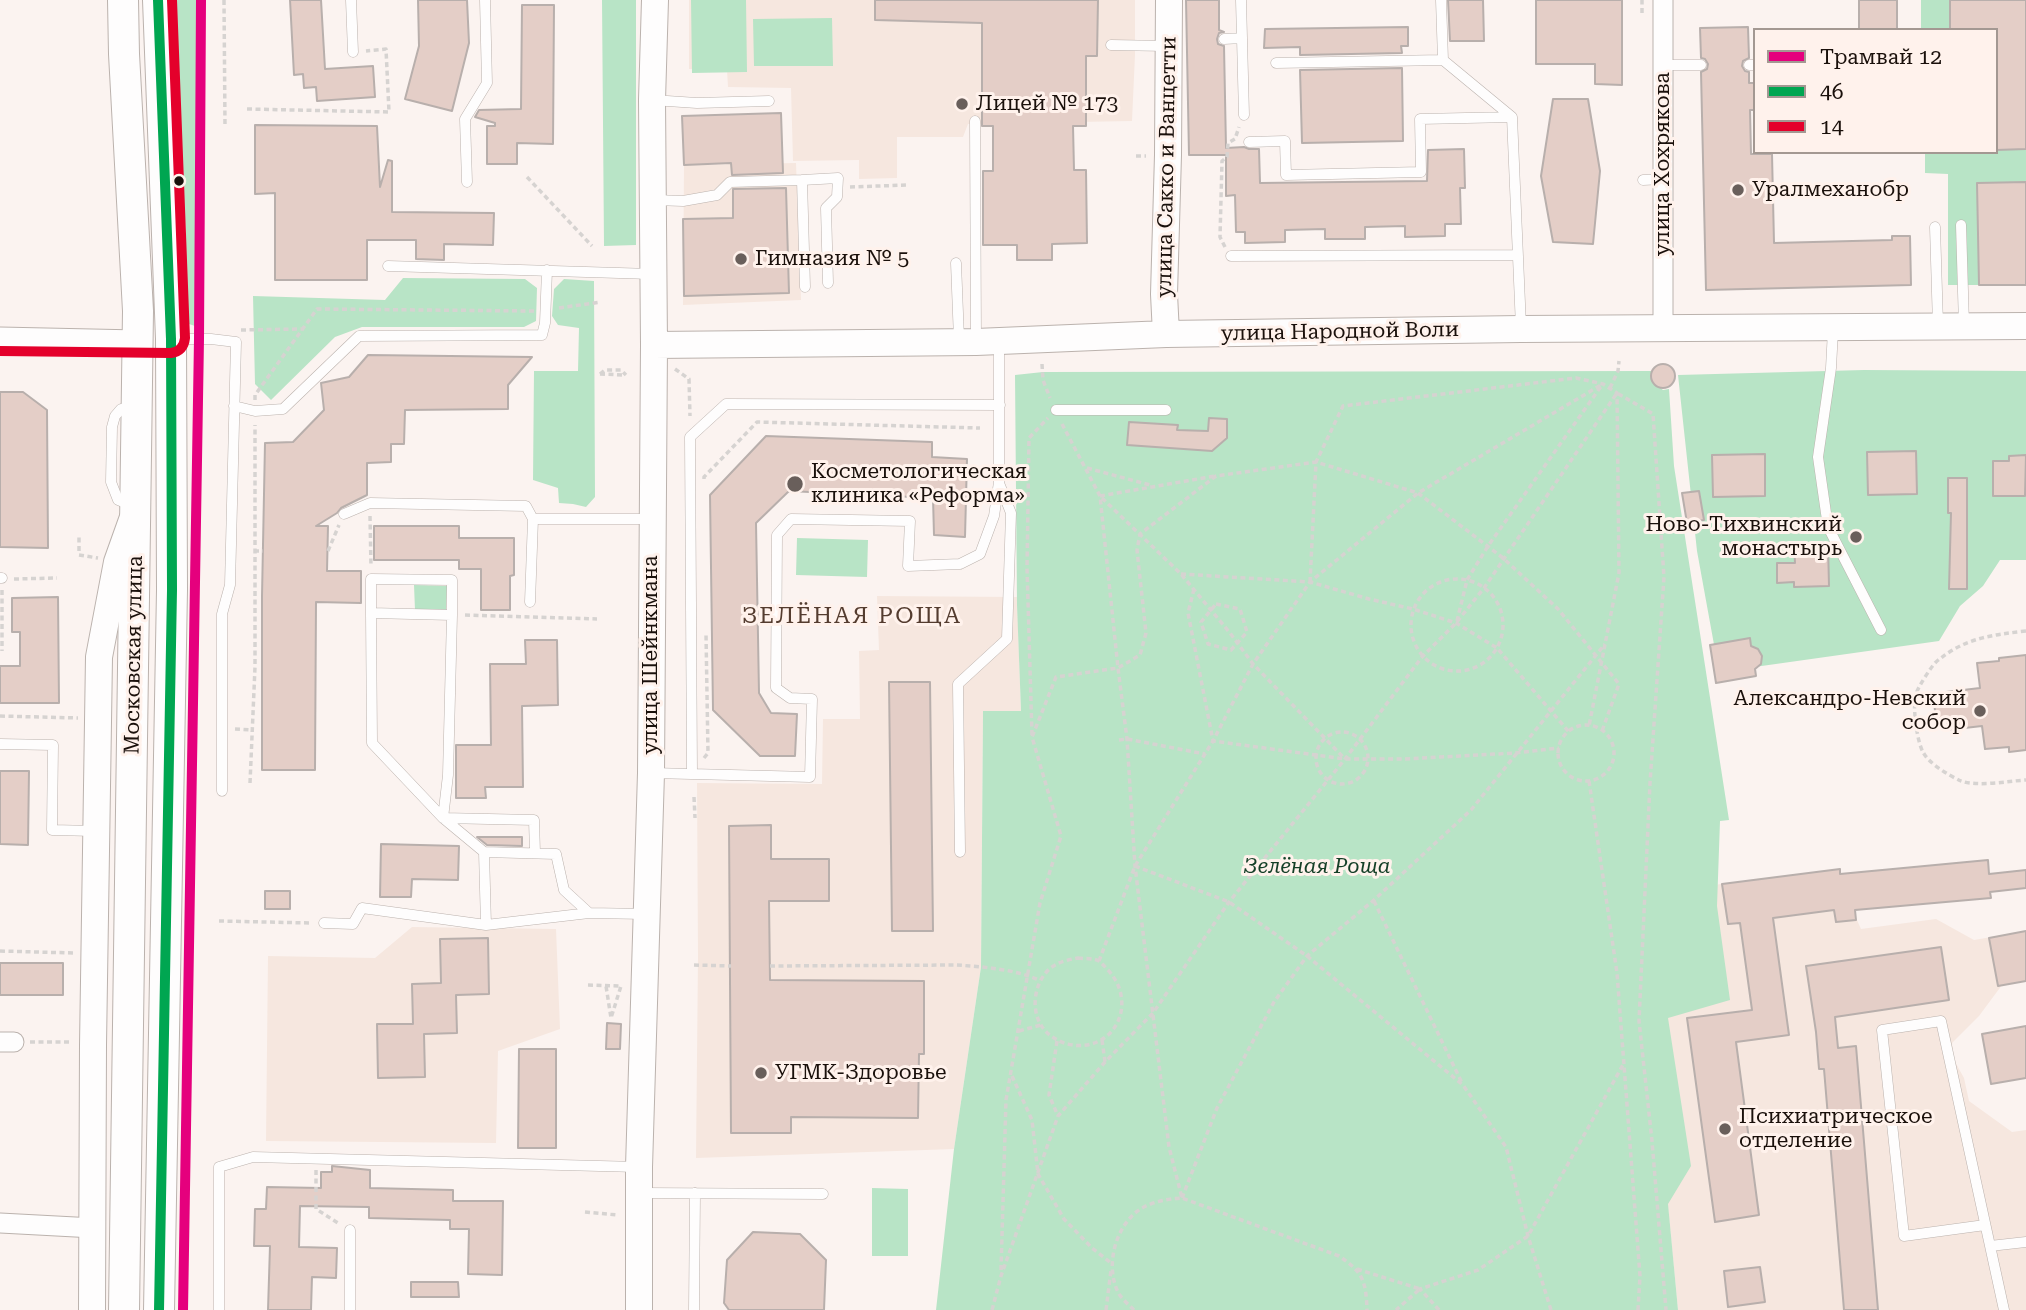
<!DOCTYPE html>
<html>
<head>
<meta charset="utf-8">
<style>
  body { margin:0 }
  #map { position:relative; width:2026px; height:1310px; overflow:hidden; background:#fbf3f0; font-family:"Roboto Serif",serif }
  canvas { display:block }
  .legend { position:absolute; left:1753px; top:28px; width:245px; height:126px; box-sizing:border-box; background:#fff2ec; border:2px solid #a39892; margin:0; padding:9px 12px; list-style:none; font-size:21px; color:#1a100b }
  .legend li { display:flex; align-items:center; gap:14px; height:35px }
  .legend b { width:35px; border:2px solid #a39892 }
</style>
</head>
<body>
<div id="map">
<canvas width="2026" height="1310"></canvas>
<ul class="legend">
<li><b style="height:9px;background:#e5007d"></b>Трамвай 12</li>
<li><b style="height:9px;background:#00a651"></b>46</li>
<li><b style="height:9px;background:#e4002b"></b>14</li>
</ul>
</div>
<script>
const context = document.querySelector('canvas').getContext('2d');
context.lineJoin = 'round';
function fillPath(path, color) {
  context.fillStyle = color;
  context.fill(path, 'evenodd');
}
function trace(path, color, width, dash) {
  context.strokeStyle = color;
  context.lineWidth = width;
  context.lineCap = dash ? 'butt' : 'round';
  context.setLineDash(dash || []);
  context.stroke(path);
}
function drawText(font, color, halo, rows, align = 'center') {
  context.font = font + ' "Roboto Serif",serif';
  context.lineWidth = 6;
  context.setLineDash([]);
  context.textBaseline = 'middle';
  context.strokeStyle = halo;
  context.fillStyle = color;
  for (const [text, x, y, turn = 0] of rows) {
    context.save();
    context.translate(x, y);
    context.rotate((+turn || 0) * Math.PI / 180);
    context.textAlign = isNaN(turn) ? turn : align;
    if (halo) context.strokeText(text, 0, 0);
    context.fillText(text, 0, 0);
    context.restore();
  }
}
fillPath(new Path2D(`
  M689,0H1135V55L1132,121L968,124L963,137H897V178L859,179V160L793,161L791,88L728,87L727,70L689,69Z
  M796,163L801,300L683,305L684,165Z
  M877,596L1017,597L1021,712L983,711L981,967L954,1149L696,1158L698,957L697,783L822,784L823,719H860L859,651L879,650Z
  M1840,869L1842,887L1861,929L1936,919L1974,940L2026,931V981L2002,985L1979,1016L1952,1043L1954,1060L1964,1078L1969,1101L2012,1132L2026,1130V1310H1678L1648,1003L1650,893Z
  M412,927L556,929L560,1029L498,1051L496,1143L266,1141L268,956L375,958Z`), '#f6e7df');
fillPath(new Path2D(`
  M172,0H199L195,326L186,323L183,264L186,234L181,160L172,133Z
  M602,0H636V245L604,246Z
  M691,0H746L747,72L692,73Z
  M1921,0H2026V285H1948V174L1925,173V152H1996V30H1921Z
  M832,18L833,66H754L753,19Z
  M403,278L525,279L537,288L536,321L524,327H362L335,337L271,400L255,384L253,296L385,300Z
  M564,279L594,281L595,497L586,507L573,504L559,503L558,488L533,480L534,371H578L579,328L558,325L552,316L554,289Z
  M1864,370L2026,371V560H2000L1983,586L1960,606L1939,641L1719,672L1697,551L1678,375Z
  M1652,371C1648,383 1657,384 1663,390L1669,389L1674,466L1729,820L1720,821L1717,906L1730,1000L1668,1018L1691,1166L1668,1204L1678,1310H936L954,1149L981,967L983,711H1021L1017,605L1015,375L1043,372Z
  M797,538L868,540L867,577L796,575Z
  M414,585L447,586L446,611L415,610Z
  M872,1188L908,1189V1256H872Z`), '#b8e4c6');
const building = new Path2D(`
  M290,0H321L325,69L373,66L375,97L317,101L316,87L304,88L303,74L294,75Z
  M418,0H467L469,43L452,111L405,99L419,46Z
  M875,0H1098L1097,56H1086V126H1073L1074,170H1086L1087,243L1052,244V260H1017V245H983V171H993V126H982V23L875,20Z
  M1186,0H1219V30L1224,32L1219,33L1217,39L1218,44L1224,46L1226,148L1244,147L1249,149H1259L1260,183L1427,181L1428,150L1464,149L1465,188H1460L1461,224H1445V236L1405,237V226L1365,227V239H1325V229L1285,230V242L1245,243V232H1236L1235,195L1226,196V155H1189Z
  M1448,0H1483L1484,41H1450Z
  M1536,0H1622V85L1595,84V64H1536Z
  M1859,0H1897V30H1859Z
  M1950,0H2026V149L1996,150V30H1950Z
  M522,5H554L553,144L517,143V164H487V126H495V123L475,117L479,110L521,109Z
  M1408,27V46H1401L1402,53L1300,55V47L1264,48L1265,29Z
  M1748,27L1749,58L1743,61L1742,66L1745,71L1749,72V83H1755V110H1750L1751,154H1772L1774,243L1892,240V236H1910L1911,285L1706,290L1701,72L1707,69L1708,64L1705,59L1701,58L1700,28Z
  M1402,68L1403,141L1302,143L1300,70Z
  M1553,99H1588L1600,171L1593,244L1553,242L1541,176Z
  M781,113L783,173L732,175L731,163L684,165L682,116Z
  M255,125L377,126L380,187L388,160L392,161V212L494,213L493,245L444,244V260L416,259V240H367V280H275V193L255,194Z
  M2026,182V285H1979L1977,183Z
  M786,188L789,293L684,296L683,219L733,218V189Z
  M368,355L532,357L508,385V409L405,410L404,444H391V462L367,463V495L341,508L337,513L316,526H328L327,571H361V603L316,602L315,770H262V596L265,443L293,442L324,410L321,383L349,377Z
  M1651 376a12 12 0 1 1 24 0a12 12 0 1 1-24 0Z
  M0,392H23L47,410L48,548L0,547Z
  M1209,418L1227,419V438L1212,451L1127,445L1129,422L1178,425L1177,430L1208,431Z
  M766,436L932,442V457L967,459L965,537L934,535L933,498L789,491L756,523L759,693L771,713L797,714L795,756H760L713,710L710,495Z
  M1916,451L1917,494L1868,495L1867,452Z
  M1765,454V496L1713,497L1712,455Z
  M2026,455L2025,496H1993V461H2009V456Z
  M1948,478H1967V589H1949L1951,513H1948Z
  M1699,491L1704,520L1687,523L1682,493Z
  M374,526H459V538H514V575L510,576V610H481V569H459V560H374Z
  M1828,544L1829,586L1794,587V582L1777,583V563H1795L1794,545Z
  M58,597L59,703H0V666H20V632H12V598Z
  M1750,638L1751,646L1758,649L1762,656L1761,664L1755,669L1756,676L1716,683L1710,645Z
  M525,640H557L558,705L522,706L523,787H485L486,798H456V745H491L490,664H526Z
  M2026,655V750L2009,752V747L1985,749L1982,726L1947,730V719L1936,720L1934,702L1947,701L1946,692L1980,688L1977,663L1999,661V658Z
  M889,682H930L933,931H892Z
  M0,771H29L28,845L0,844Z
  M771,825V859H829V901H769L770,980L924,981V1054H919L918,1118L791,1117V1133H731L729,826Z
  M477,837H522V846L487,845Z
  M381,844L459,846L458,880L412,879L411,897H380Z
  M1988,860L1989,874L2026,870V888L1990,892L1991,898L1855,910L1856,920L1836,922L1834,910L1773,918L1789,1035L1736,1042L1759,1215L1715,1222L1687,1018L1752,1010L1740,923L1728,924L1722,884L1840,869V874Z
  M265,891H290V909H265Z
  M2026,931V981L1998,986L1989,938Z
  M488,938L489,994L456,995L457,1033L424,1034L425,1077L378,1078L377,1024H413L412,984L441,983L440,939Z
  M1941,947L1949,1000L1835,1017L1838,1048L1856,1046L1878,1310H1844L1824,1069H1819L1816,1032L1806,966Z
  M0,963H63V995H0Z
  M607,1023L621,1024L620,1049H606Z
  M2026,1026V1078L1991,1084L1982,1034Z
  M519,1049H556V1148H518Z
  M332,1166L370,1170V1188L453,1190V1201H503L502,1275L468,1274L469,1229H450V1220L369,1218V1207L300,1206L299,1247L337,1248L336,1278L312,1277L311,1310H268L270,1246H254L255,1209H266L267,1187L321,1188V1172H332Z
  M753,1232L800,1234L826,1260L824,1310H729L724,1303L727,1260Z
  M1760,1267L1765,1302L1728,1307L1724,1271Z
  M411,1282H458L459,1297H411Z`);
fillPath(building, '#e4cec7');
trace(building, '#b8afac', 2);
const lane = new Path2D(`
  M351,0L353,52
  M1241,0L1244,115
  M1441,0L1443,60L1512,117L1521,327
  M1224,39L1242,38
  M1111,45L1166,46
  M1276,63L1443,60
  M1663,65H1701
  M1749,65H1755
  M652,100L697,103L769,101
  M975,121L976,341
  M1249,142L1285,141L1286,175L1421,172L1420,119L1512,117
  M802,180L838,178L837,197L826,208L828,283
  M1643,180L1663,179
  M467,182L465,119L487,83L485,0
  M654,200L683,201L717,195L730,182L802,180L805,287
  M1961,225L1964,325
  M1935,227L1938,325
  M1231,256L1516,255
  M956,263L959,339
  M388,266L652,274
  M1833,330L1831,368L1818,457L1828,527L1881,630
  M175,339H211L236,342L230,585L222,614V791
  M234,406L255,411L283,409L359,336L542,335L545,323L547,270
  M1056,410H1166
  M130,505L118,500L111,482L112,427L115,416L121,409L134,406
  M344,514L370,503L526,506L533,519H651
  M0,578H2
  M371,579L452,580V615L371,613Z
  M530,602L533,519
  M371,613L372,743L443,818L448,775L452,615
  M0,744L53,745L52,830L95,831
  M652,773L810,777L812,699L790,698L776,688L777,535L791,519L910,521L908,566L960,564L980,554L994,516L999,482V343
  M692,774L690,437L726,404L1000,405
  M484,852L556,854L564,890L589,913
  M960,852L958,684L1007,639L1011,513L999,483
  M324,923L353,924L362,908L486,925L589,913L646,914
  M486,925L484,852L443,818L534,820L535,853
  M642,1193L823,1194
  M1985,1225L1904,1236L1882,1030L1941,1021L2004,1310
  M1990,1246L2026,1242
  M219,1310V1167L253,1157L638,1167
  M350,1310V1230
  M694,1310L695,1193`);
const street = new Path2D(`
  M1663,0V329
  M0,337L138,340
  M0,1042H14
  M0,1223L94,1228`);
const secondary = new Path2D(`
  M1166,334L1164,294L1168,155L1169,0
  M654,345L976,342L1166,334L1521,329L2026,326
  M92,1310L93,1045L99,657L117,562L132,520
  M639,1310V1167L651,773L654,345L652,100L655,0`);
const primary = new Path2D(`
  M123,0L124,54L138,311L124,1310
  M158,0L171,339L172,590L159,1310`);
trace(lane, '#bbb2ad', 11);
trace(street, '#bbb2ad', 21);
trace(secondary, '#bbb2ad', 28);
trace(primary, '#bbb2ad', 32);
trace(new Path2D(`
  M224,0L225,126
  M1642,13V0
  M247,109L389,112L386,49L366,51
  M1136,156H1146
  M527,177L592,246
  M850,187L907,185
  M1225,247L1220,237L1222,161L1227,157L1228,143L1235,139L1239,127
  M559,308L601,302
  M241,330L302,329
  M1042,364L1043,380L1050,398
  M675,369L689,379L690,416
  M600,374L605,370H621L626,375
  M600,374L624,375
  M1610,388L1618,371L1619,361
  M255,400V395L317,309L534,311
  M1062,424L1100,496L1118,668L1127,739L1135,866L1169,1147L1182,1198
  M1087,468L1150,485
  M704,479V477L757,422L980,428
  M1100,496L1215,476
  M1102,498L1181,574L1230,633L1253,664L1344,758
  M370,516L371,567
  M79,551V534
  M254,551H263
  M328,551L339,525
  M79,555L98,558
  M1181,574L1310,582L1369,599L1413,609L1456,623L1497,648L1569,732
  M14,579L57,578
  M1411 625a46 46 0 1 1 92 0a46 46 0 1 1-92 0Z
  M1310,582L1316,462L1343,406L1576,378L1603,384L1617,393L1619,573L1589,726
  M1194,589L1188,613L1213,741L1345,759H1404L1515,753L1559,748
  M2,590V651
  M1216,604L1240,609L1247,632L1231,650L1208,644L1201,622Z
  M465,615L597,619
  M1457,621L1467,580L1488,546L1602,385
  M2026,631C1991,635 1964,638 1936,662C1931,667 1918,687 1916,694C1912,705 1917,742 1923,752C1929,764 1950,776 1961,781C1978,787 2008,781 2026,780
  M0,716L78,718
  M1558 753a28 28 0 1 1 56 0a28 28 0 1 1-56 0Z
  M235,729L251,730
  M1316 758a26 26 0 1 1 52 0a26 26 0 1 1-52 0Z
  M1032,735L1027,568L1029,438L1048,418
  M1119,740L1127,739L1205,754
  M704,758L708,753L706,634
  M1589,781L1617,973L1640,1276L1638,1310
  M250,783L255,667V425
  M694,797L695,818
  M1135,866L1229,902L1307,956L1463,1085L1506,1147L1528,1236L1551,1310
  M1374,901L1462,1083
  M219,921L311,923
  M0,951L74,953
  M1078,958C1084,959 1094,958 1099,961C1102,963 1104,966 1107,969C1140,1003 1114,1055 1067,1044C1057,1041 1046,1034 1041,1025C1029,1006 1036,974 1057,964C1063,961 1071,959 1078,958Z
  M1099,961L1135,866L1213,741L1253,664L1310,582L1418,493L1601,385
  M694,965L731,966
  M770,966L957,965C984,967 1014,969 1039,980
  M588,985L621,986L611,1018L606,986
  M1019,1031L1041,1025
  M1102,1040L1105,1062
  M1057,1041L1049,1095L1058,1116
  M30,1042H71
  M1012,1076L1032,1120L1038,1174L1064,1219L1092,1248L1111,1263
  M316,1170V1209L338,1223
  M1182,1198L1217,1108L1274,1002L1307,956L1374,900L1471,810L1605,644
  M585,1212L617,1215
  M1357,1269L1420,1289L1396,1310
  M1001,1270L1006,1100L1040,903L1061,836L1032,737L1056,677L1118,668L1140,655L1146,633L1137,550L1140,534L1216,476L1316,462L1418,493L1503,558L1558,609L1619,684L1602,731
  M992,1310L1001,1276L1058,1116L1105,1062L1153,1013L1229,902L1345,759L1422,657L1456,623L1484,588L1617,393L1653,414L1664,577L1650,783L1639,1021L1652,1141L1666,1310
  M1106,1310L1111,1270
  M1134,1310C1129,1305 1123,1300 1119,1294C1106,1270 1113,1236 1131,1217C1143,1203 1165,1199 1182,1198L1339,1256C1363,1272 1366,1281 1367,1310
  M1439,1310L1420,1289L1478,1270L1528,1236L1624,1063`), '#d6d3d1', 3.5, [5, 3.5]);
trace(lane, '#fefdfd', 10);
trace(street, '#fefdfd', 19);
trace(secondary, '#fefdfd', 26);
trace(primary, '#fefdfd', 30);
trace(new Path2D(`
  M158,0L171,339L172,590L159,1310`), '#00a651', 10);
trace(new Path2D(`
  M0,351L171,353C179,352 184,347 185,338L172,0`), '#e4002b', 10);
trace(new Path2D(`
  M183,1310L199,339L201,0`), '#e5007d', 10);
for (const [x, y, r, color] of [
  [962,104,7,"#695f5b"],
  [179,181,6,"#1a100b"],
  [1738,190,7,"#695f5b"],
  [741,259,7,"#695f5b"],
  [795,484,9,"#695f5b"],
  [1856,537,7,"#695f5b"],
  [1980,711,7,"#695f5b"],
  [761,1073,7,"#695f5b"],
  [1725,1129,7,"#695f5b"]
]) {
  const dot = new Path2D();
  dot.arc(x, y, r, 0, 2 * Math.PI);
  context.fillStyle = color;
  context.fill(dot);
  trace(dot, '#fff2ec', 2.5);
}
drawText('21px', '#1a100b', '#fff2ec', [
  ["Лицей № 173",976,104],
  ["Уралмеханобр",1752,190],
  ["Гимназия № 5",755,259],
  ["Косметологическая",811,472],
  ["клиника «Реформа»",811,496],
  ["Ново-Тихвинский",1842,525,"right"],
  ["монастырь",1842,549,"right"],
  ["Александро-Невский",1966,699,"right"],
  ["собор",1966,723,"right"],
  ["УГМК-Здоровье",775,1073],
  ["Психиатрическое",1739,1117],
  ["отделение",1739,1141]
], 'left');
drawText('21px', '#1a100b', '#fff2ec', [
  ["улица Хохрякова",1663,164,-90],
  ["улица Сакко и Ванцетти",1167,167,-89],
  ["улица Народной Воли",1340,332,-1],
  ["Московская улица",134,655,-89],
  ["улица Шейнкмана",651,655,-90]
]);
drawText('italic 21px', '#143f27', '#fff2ec', [
  ["Зелёная Роща",1317,867]
]);
context.letterSpacing = '2px';
drawText('23px', '#543c2f', '#fff2ec', [
  ["ЗЕЛЁНАЯ РОЩА",852,616]
]);
context.letterSpacing = '0px';
</script>
</body>
</html>
